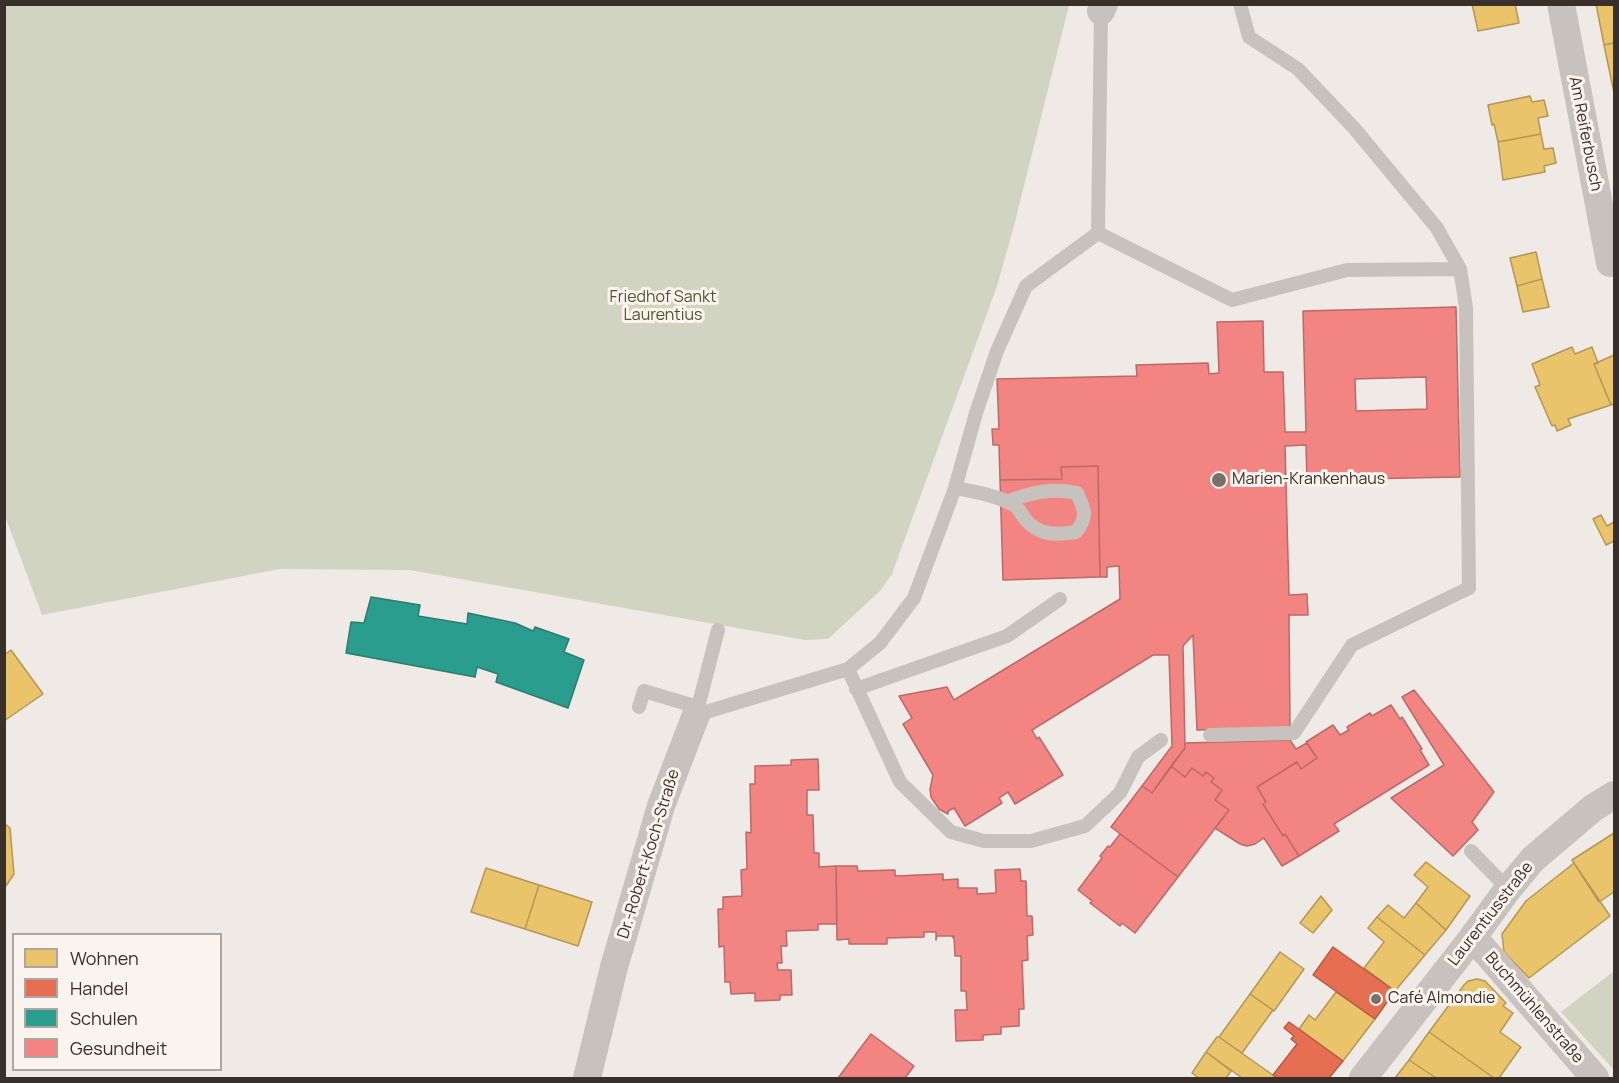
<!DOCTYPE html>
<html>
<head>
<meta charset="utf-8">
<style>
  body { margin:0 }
  #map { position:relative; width:1619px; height:1083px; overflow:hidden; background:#efeae5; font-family:Manrope,sans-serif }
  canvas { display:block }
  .frame { position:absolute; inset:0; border:6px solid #392f2b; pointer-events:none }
  .legend { position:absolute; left:12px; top:933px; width:210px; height:138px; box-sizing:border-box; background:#faf3ee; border:2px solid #ada5a0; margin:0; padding:8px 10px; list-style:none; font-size:18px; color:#392f2b }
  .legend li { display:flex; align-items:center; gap:12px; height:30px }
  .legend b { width:30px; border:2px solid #ada5a0 }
</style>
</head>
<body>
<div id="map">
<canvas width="1619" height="1083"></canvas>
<div class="frame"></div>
<ul class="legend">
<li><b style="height:16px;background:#e9c46a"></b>Wohnen</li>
<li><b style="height:16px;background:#e76f51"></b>Handel</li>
<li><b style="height:16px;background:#2a9d8f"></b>Schulen</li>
<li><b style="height:16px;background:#f28482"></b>Gesundheit</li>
</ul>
</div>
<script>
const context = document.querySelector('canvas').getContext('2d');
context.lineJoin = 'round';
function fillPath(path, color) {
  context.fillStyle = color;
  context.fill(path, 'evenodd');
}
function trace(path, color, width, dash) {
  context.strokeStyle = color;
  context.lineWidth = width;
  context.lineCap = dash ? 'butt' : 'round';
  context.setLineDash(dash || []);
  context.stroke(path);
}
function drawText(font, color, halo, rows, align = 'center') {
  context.font = font + ' Manrope,sans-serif';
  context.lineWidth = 6;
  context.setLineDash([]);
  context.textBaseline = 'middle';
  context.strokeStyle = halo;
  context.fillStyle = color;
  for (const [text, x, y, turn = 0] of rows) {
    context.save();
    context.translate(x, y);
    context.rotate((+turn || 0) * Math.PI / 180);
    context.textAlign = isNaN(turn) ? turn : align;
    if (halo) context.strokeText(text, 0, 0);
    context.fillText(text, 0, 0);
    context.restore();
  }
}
fillPath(new Path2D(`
  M5,5H1069L1014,226L997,286L892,574L880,591L828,639L805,640L410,570L279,569L42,615L5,516Z
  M1614,971V1070L1561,1012Z`), '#d1d4c0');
const homes = new Path2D(`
  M1472,4H1515L1519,23L1478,31Z
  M1596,4H1614V43L1604,45Z
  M1614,43V93L1604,45Z
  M1530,96L1532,102L1544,100L1548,116L1538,118L1541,134L1498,142L1494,124L1492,125L1488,105Z
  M1541,134L1544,149L1553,148L1556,163L1544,166L1545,172L1503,180L1498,142Z
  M1536,252L1542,279L1517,286L1510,258Z
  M1542,279L1549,307L1523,312L1517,286Z
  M1572,347L1575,354L1592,347L1598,363L1594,364L1611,405L1568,419L1571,425L1557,431L1555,425L1552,426L1535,387L1540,385L1532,364Z
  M1614,355V404L1611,405L1594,364Z
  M1601,515L1607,526L1614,522V541L1606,545L1593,519Z
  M11,650L43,694L4,721V655Z
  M4,823L10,828L14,874L4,889Z
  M1614,833V892L1599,902L1572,860Z
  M1426,862L1470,896L1446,930L1416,903L1428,887L1414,875Z
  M1574,863L1610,916L1529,978L1504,952L1502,934L1526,901Z
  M486,868L539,885L525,929L471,912Z
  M539,885L592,902L578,946L525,929Z
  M1321,896L1332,910L1313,933L1300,923Z
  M1416,903L1446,930L1425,955L1377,917L1388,905L1404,918Z
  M1377,917L1425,955L1395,991L1364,968L1384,942L1368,928Z
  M1280,952L1304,969L1274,1011L1250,994Z
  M1477,979L1485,981L1506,1003L1503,1006L1513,1013L1500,1032L1521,1047L1499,1078H1494L1429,1032L1464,985L1468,981Z
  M1336,992L1375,1019L1343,1061L1299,1029L1309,1015L1315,1020Z
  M1250,994L1273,1010L1242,1053L1219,1037Z
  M1429,1032L1494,1078H1436L1409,1060Z
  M1217,1037H1219L1277,1078H1242L1206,1052Z
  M1206,1052L1231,1071L1226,1078H1199L1192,1073Z
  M1409,1060L1436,1078H1395Z`);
fillPath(homes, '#e9c46a');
trace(homes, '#b49757', 1.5);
const shops = new Path2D(`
  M1333,947L1395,991L1375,1019L1313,975Z
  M1289,1022L1343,1061L1329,1078H1277L1273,1075L1297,1044L1291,1039L1294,1036L1284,1028Z`);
fillPath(shops, '#e76f51');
trace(shops, '#b35c46', 1.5);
const schools = new Path2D(`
  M371,597L420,605L418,616L467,624L468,613L515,623L533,631L535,627L569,639L564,652L584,660L568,708L496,682L498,674L477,667L475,677L346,653L351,622L364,623Z`);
fillPath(schools, '#2a9d8f');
trace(schools, '#2e7c71', 1.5);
const health = new Path2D(`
  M1456,307L1460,477L1307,480L1306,445L1285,446L1289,595L1307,594L1308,615H1289L1290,728L1197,730L1193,635L1183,646L1185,748L1152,793L1142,786L1172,746L1169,655H1153L1032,730L1037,739L1039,737L1063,775L1015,804L1008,792L999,798L1002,803L965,826L954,808L948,811V814L939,809L931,797L930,789L933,775L903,724L912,718L899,696L947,687L954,700L1120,599L1119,566L1107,567V577H1100L1098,466L1061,467L1062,479L1000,480L999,445H993L992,429H999L997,379L1137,376L1136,365L1208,363L1209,374L1219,373L1217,322L1263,321L1264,372H1283L1285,432H1306L1303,311ZM1426,377L1427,409L1356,411L1355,379Z
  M1098,466L1100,577L1003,580L1000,480L1062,479L1061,467Z
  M1414,690L1494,792L1472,822L1478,830L1453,856L1391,798L1444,765L1402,697Z
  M1391,705L1400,719L1402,717L1422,749L1420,750L1429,765L1334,824L1339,831L1299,856L1285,834L1283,836L1263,804L1266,802L1257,787L1297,762L1301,769L1317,758L1306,742L1333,725L1340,735L1349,730L1347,727L1370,713L1372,716Z
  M1290,740L1296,749L1307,743L1317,758L1301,769L1297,762L1257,787L1266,802L1263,804L1283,836L1285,834L1299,856L1282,866L1264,838L1255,844L1247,846L1240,844L1215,828L1229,810L1215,800L1222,790L1211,782L1214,778L1206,772L1203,776L1192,768L1185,777L1171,766L1185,748V743Z
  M818,759L819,790H807V815H813L814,853H819V867L836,866L837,924H818V930L786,931L787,946H781L782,963H777L778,970H791L792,995H780V1000L755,1001V993L731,994L730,982H725L724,946L719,947L718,909H723V897L742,896L741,870L747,869L746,832L751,833L750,784H755V766L791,765V760Z
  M1171,766L1185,777L1192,768L1203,776L1206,772L1214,778L1211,782L1222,790L1215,800L1229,810L1178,877L1111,827L1142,786L1152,793Z
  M1120,834L1178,877L1135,933L1122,923L1120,926L1090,903L1092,901L1078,890L1102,858L1100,856L1108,846L1110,847Z
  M836,866H857L858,871L895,870V876L943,874V880L958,879V888H977V894L996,893L995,870L1020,869L1021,881H1026L1027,916H1032L1033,935L1027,936L1028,960L1022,961L1024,1009H1019V1026L1001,1027V1034L983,1035V1040L956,1041L955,1010H967L966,991H961V956H955L954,936V939L952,936H937L936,940V932H924V937L887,938V944H849V939L837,940Z
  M871,1034L914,1066L905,1078H838Z`);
fillPath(health, '#f28482');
trace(health, '#ba6a68', 1.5);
trace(new Path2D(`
  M1240,4L1249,37L1298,69L1354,128L1437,228L1460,269
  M1101,11L1098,233L1232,300L1347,270L1460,269L1466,307L1469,588L1352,645L1294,733L1210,735
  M955,488C976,492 995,495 1014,505C1019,508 1021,514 1025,519C1039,536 1056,535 1076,532C1088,517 1085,510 1077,493C1052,488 1031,492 1007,502
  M848,669L900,782L951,832L984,841H1031L1085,826L1120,793L1138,757L1161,740
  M856,689L1007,636L1060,599
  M639,707L644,691L698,707
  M696,715L848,669L880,643L914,598L955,488L976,413L997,351L1026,286L1098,233
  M696,715L718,630
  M1471,851L1508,889`), '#c8c2be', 14);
trace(new Path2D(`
  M1561,4L1610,263
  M1101,11L1104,4
  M1473,937L1595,1078
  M587,1078L614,967L661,806L696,715
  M1363,1078L1473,937L1508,889L1533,859L1593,808L1614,795`), '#c8c2be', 28);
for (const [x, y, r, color] of [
  [1219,480,8,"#79706c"],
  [1376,999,6,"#79706c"]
]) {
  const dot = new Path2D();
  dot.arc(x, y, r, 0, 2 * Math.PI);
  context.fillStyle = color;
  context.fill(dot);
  trace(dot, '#faf3ee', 2);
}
drawText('16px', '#392f2b', '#faf3ee', [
  ["Am Reiferbusch",1585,134,79],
  ["Dr.-Robert-Koch-Straße",649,854,-73],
  ["Laurentiusstraße",1491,914,-52],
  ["Buchmühlenstraße",1534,1008,49]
]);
drawText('16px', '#4c5730', '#faf3ee', [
  ["Friedhof Sankt",663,298],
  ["Laurentius",663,316]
]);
drawText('16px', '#392f2b', '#faf3ee', [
  ["Marien-Krankenhaus",1232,480],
  ["Café Almondie",1388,999]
], 'left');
</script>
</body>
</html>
